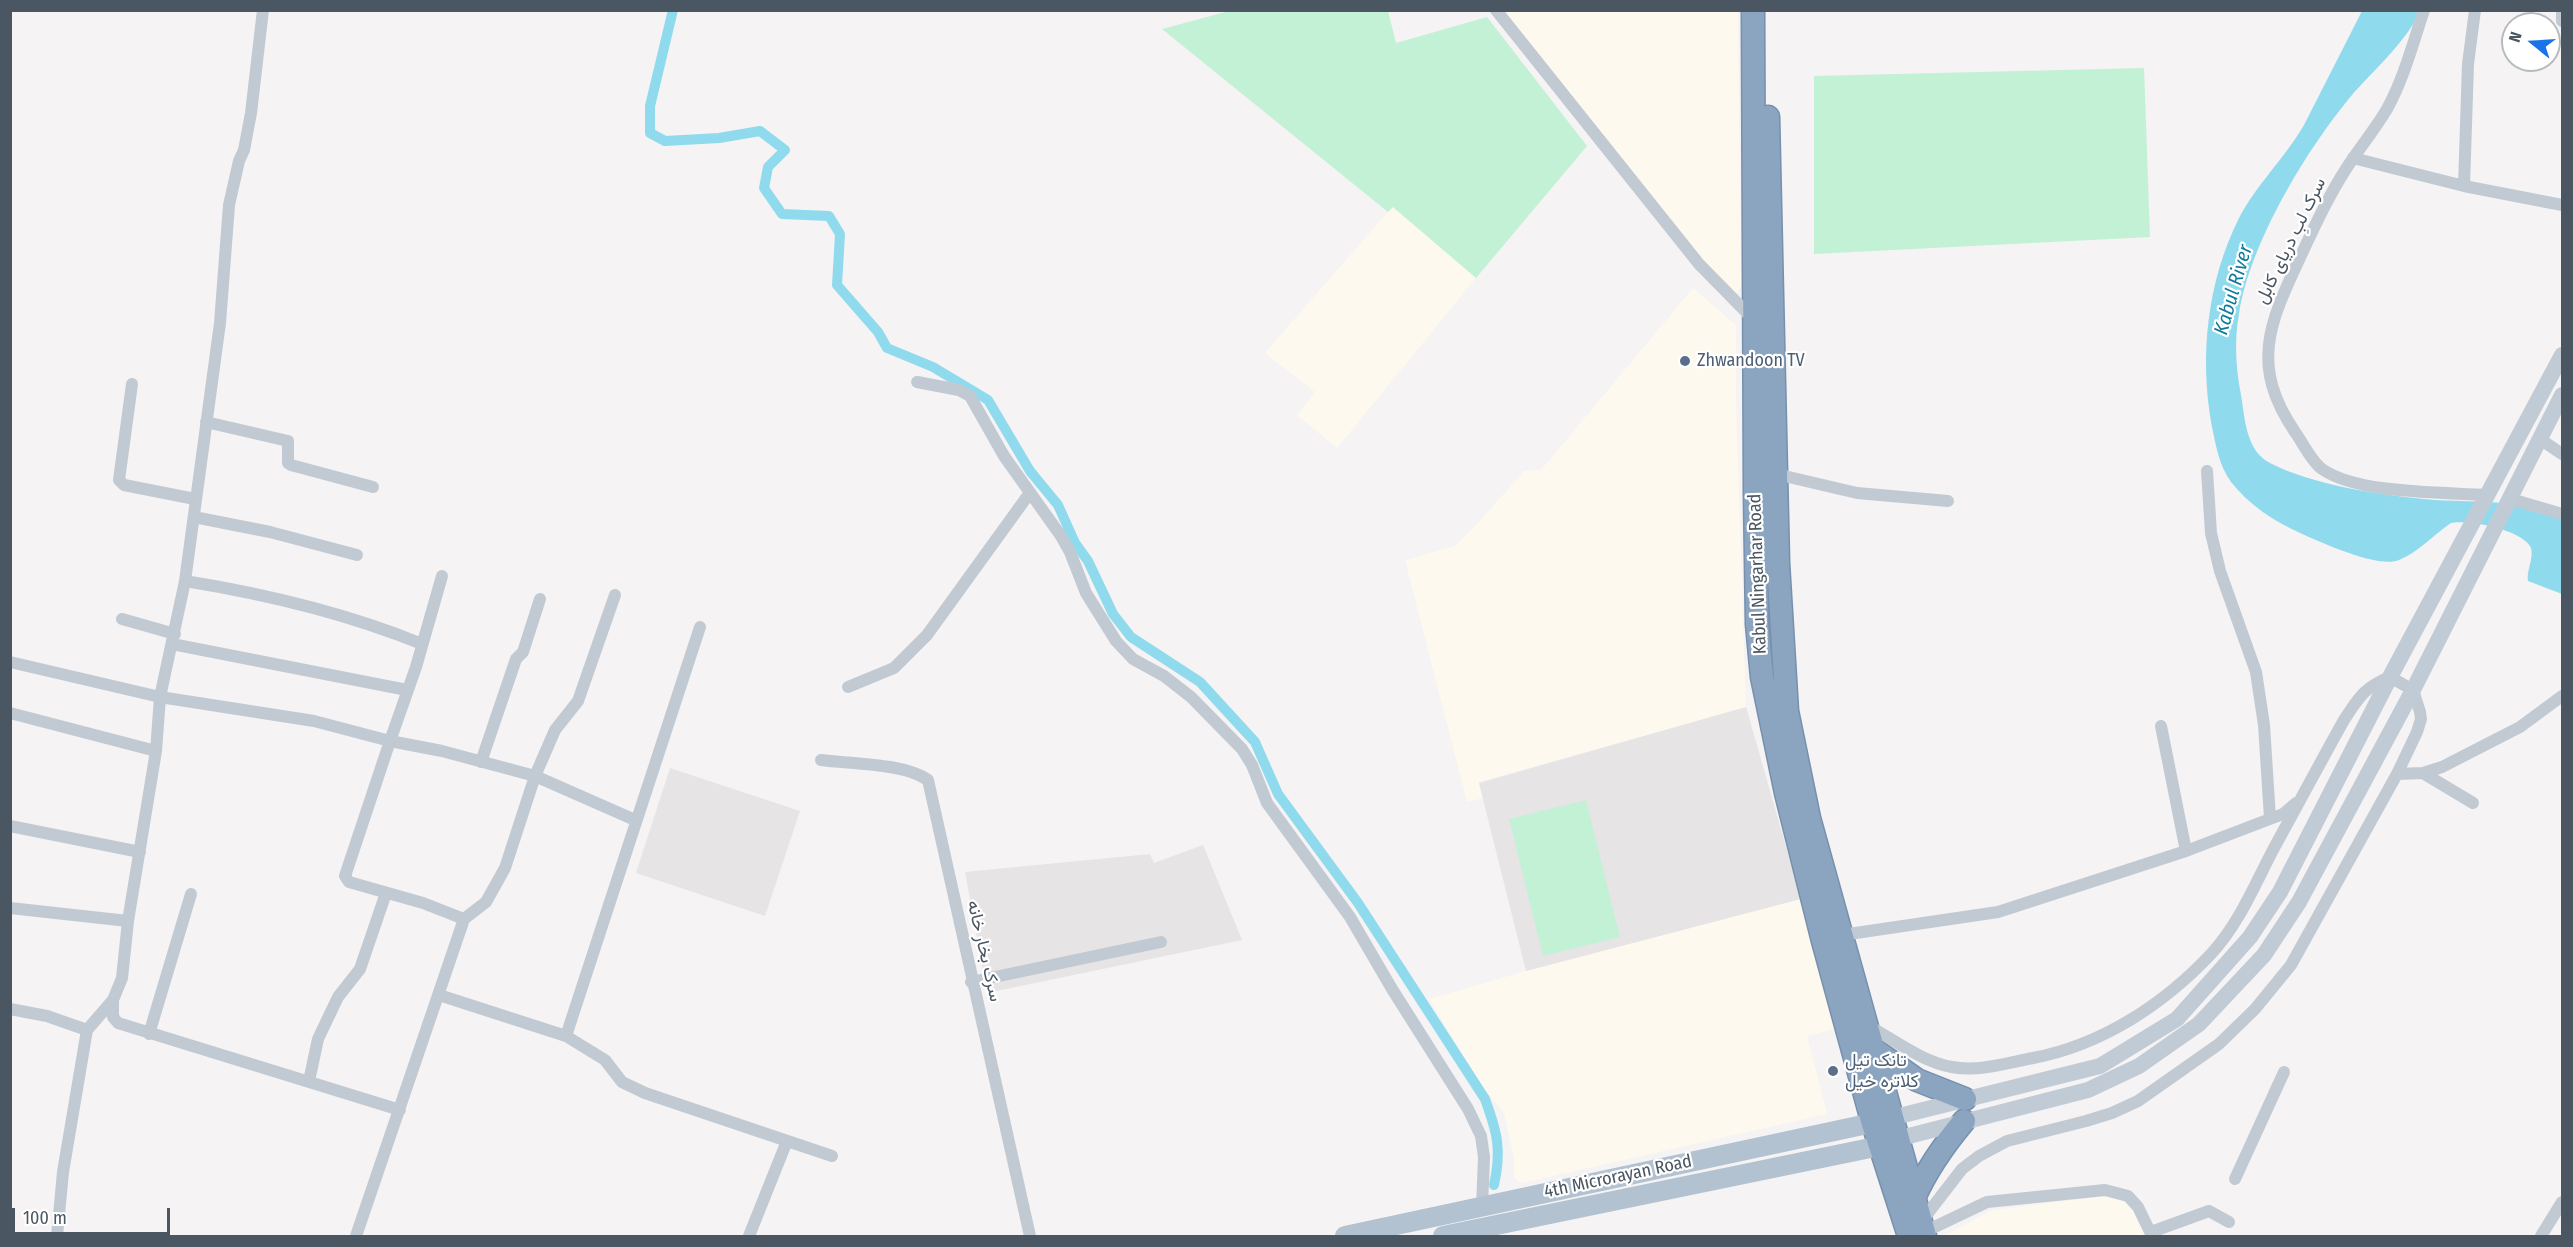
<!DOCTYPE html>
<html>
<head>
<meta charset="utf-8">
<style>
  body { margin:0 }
  #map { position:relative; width:2573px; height:1247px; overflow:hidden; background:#f5f3f3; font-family:"Fira Sans Condensed",sans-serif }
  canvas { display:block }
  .frame { position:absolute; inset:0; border:12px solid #4a5661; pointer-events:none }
  .north { position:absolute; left:2501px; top:12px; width:60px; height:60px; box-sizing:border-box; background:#fff; border:2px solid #b7bbc0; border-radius:50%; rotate:288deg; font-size:16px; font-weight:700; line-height:24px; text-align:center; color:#4a5661 }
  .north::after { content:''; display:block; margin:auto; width:21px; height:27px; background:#1a73e8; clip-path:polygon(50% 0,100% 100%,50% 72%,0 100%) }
  .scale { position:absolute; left:12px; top:1208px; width:158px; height:27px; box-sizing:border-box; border:3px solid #4a5661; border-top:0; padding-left:8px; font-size:18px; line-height:21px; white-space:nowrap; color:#4a5661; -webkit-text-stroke:4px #fff; paint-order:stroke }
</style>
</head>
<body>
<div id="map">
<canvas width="2573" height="1247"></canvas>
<div class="frame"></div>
<div class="north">N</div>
<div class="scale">100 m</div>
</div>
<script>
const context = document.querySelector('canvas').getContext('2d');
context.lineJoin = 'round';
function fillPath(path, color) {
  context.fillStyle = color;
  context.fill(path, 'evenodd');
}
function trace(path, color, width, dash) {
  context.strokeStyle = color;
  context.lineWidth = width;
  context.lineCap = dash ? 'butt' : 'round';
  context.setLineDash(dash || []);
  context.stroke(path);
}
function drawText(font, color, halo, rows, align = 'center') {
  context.font = font + ' "Fira Sans Condensed",Vazirmatn,sans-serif';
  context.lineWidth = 4.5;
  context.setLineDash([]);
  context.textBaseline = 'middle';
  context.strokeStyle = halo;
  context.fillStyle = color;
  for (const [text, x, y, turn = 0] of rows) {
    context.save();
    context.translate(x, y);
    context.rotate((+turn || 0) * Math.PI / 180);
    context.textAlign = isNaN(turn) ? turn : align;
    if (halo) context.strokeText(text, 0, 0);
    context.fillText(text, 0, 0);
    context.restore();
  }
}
fillPath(new Path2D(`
  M1496,11H1738L1741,288L1731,296Z
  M1392,207L1476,278L1337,448L1297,415L1315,392L1265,353Z
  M1693,288L1736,325V403L1746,707L1479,782L1483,798L1467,802L1405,560L1455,546L1477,524L1524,471L1541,470Z
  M1801,899L1838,1028L1807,1036L1827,1114L1522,1183L1514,1178V1160L1504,1113L1484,1089L1429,999L1526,971Z
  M2106,1196L2123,1198L2134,1207L2145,1236L1946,1235L1992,1210Z`), '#fdf9ef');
fillPath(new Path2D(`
  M1746,707L1801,899L1526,971L1479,783Z
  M670,768L800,811L765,916L636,873Z
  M1203,845L1242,940L987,993L965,872L1150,854L1154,863Z`), '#e6e4e5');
fillPath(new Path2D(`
  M1233,10L1388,11L1396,43L1487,17L1587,146L1476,278L1393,207L1388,212L1162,29Z
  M2144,68L2150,237L1814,254V76Z
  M1586,800L1620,937L1543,956L1509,819Z`), '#c3f1d5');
fillPath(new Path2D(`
  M2362,11H2419C2412,36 2370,74 2352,95C2306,150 2250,243 2239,314C2234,341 2236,369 2241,395C2245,419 2246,451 2270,463C2313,485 2376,494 2424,499C2452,502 2481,500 2510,504C2527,506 2545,513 2562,517V594L2528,581C2526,572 2534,558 2531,548C2524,530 2468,519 2451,523C2434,534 2418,553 2399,560C2379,569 2320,542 2300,533C2274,521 2249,505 2231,482C2219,465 2216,446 2212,427C2199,357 2207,282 2239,218C2256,185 2285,158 2304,125Z`), '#90daee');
trace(new Path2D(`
  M673,10L650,106V133L665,141L719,138L760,131L785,150L768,167L764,188L782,214L829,216L840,234L837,285L878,332L887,348L933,367L988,400L1030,471L1058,505L1075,543L1088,561L1113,614L1131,637L1200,682L1255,742L1278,794L1358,903L1485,1099C1497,1132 1502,1149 1494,1185`), '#90daee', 10);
const highway = new Path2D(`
  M1753,10L1755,494L1757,624L1762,677L1786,793L1823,941L1873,1124L1909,1236
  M1768,117L1778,563L1787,711L1809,818L1925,1236
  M1873,1049L1917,1080L1965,1099
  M1914,1198C1927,1169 1943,1146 1964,1121`);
trace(highway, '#7690ad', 25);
trace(new Path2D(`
  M1496,10L1699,264L1754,320
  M2424,10C2413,43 2404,78 2387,109C2377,126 2365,141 2354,157C2334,185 2318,219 2304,249C2272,318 2247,362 2295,432C2303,443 2311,461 2322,469C2357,494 2443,492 2487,495
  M2562,10V21
  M2353,158L2464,186L2562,205
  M2464,186L2468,64L2475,10
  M917,382L959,390L970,396L1004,456L1061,536L1070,552L1086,593L1116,641L1133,659L1164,676L1191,697L1242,749L1252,765L1267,803L1350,917L1392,989L1468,1109L1481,1136L1484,1157L1482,1207
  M132,384L119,480L124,485L195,499
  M206,422L288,441V463L291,465L373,487
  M2540,439L2562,454
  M2207,471L2211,533L2220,571L2256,672L2264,725L2270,818
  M1776,474L1857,493L1948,501
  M2511,499L2562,514
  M194,517L270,532L357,555
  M442,576L416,667L390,741L442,751L535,776L635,820
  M185,581C266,594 346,613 422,644
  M122,619L175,634
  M172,644L407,690
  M10,662L160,697L314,721L390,741L345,876L349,882L423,903L464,919
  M848,687L894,668L927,635L1029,494
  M10,713L156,751
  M2161,726L2186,851
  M821,760C851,764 904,763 928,780L1030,1236
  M481,762L516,659L523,652L540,599
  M2423,773L2473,803
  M2397,774L2423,773L2442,767L2520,727L2562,696
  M10,826L140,852
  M10,908L128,921
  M1842,935L1998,912L2186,851L2283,814L2296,803
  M971,982L1161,942
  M439,995L566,1036L605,1060L622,1082L645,1093L832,1156
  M113,1000V1017L118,1023L400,1110
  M10,1009L47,1016L87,1030
  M1867,1025C1893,1039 1922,1062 1952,1067C1979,1072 2007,1063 2033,1058C2102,1045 2164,1004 2211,954C2239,924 2255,884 2274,848C2297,806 2320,763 2344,720C2358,699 2364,687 2390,677L2413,690L2420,712L2421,719L2417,732L2397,774L2291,965L2255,1009L2219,1044L2138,1101L2112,1113L2086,1121L2007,1141L1979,1156L1962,1169L1921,1222
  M149,1034L191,894
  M566,1036L700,627
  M309,1081L318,1039L338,997L360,969L386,893
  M2235,1179L2284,1072
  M1924,1232L1987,1202L2105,1190L2128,1196L2138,1207L2152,1236
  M2151,1232L2209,1211L2229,1222
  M57,1236L63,1172L87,1030L113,1000L122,978L128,921L156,751L160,697L185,581L220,323L229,205L239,161L244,150L251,113L263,10
  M356,1236L464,919L486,902L505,868L535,776L555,730L578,701L615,595
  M749,1236L787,1141
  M2541,1236L2562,1202`), '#c1cad2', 12);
trace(new Path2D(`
  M1891,1118L2100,1066L2177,1019L2250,937L2280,892L2390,677L2562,355
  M1897,1139L2088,1090L2139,1066L2199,1024L2264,955L2299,902L2413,690L2562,395`), '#c1cbd6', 16);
trace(new Path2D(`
  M1345,1236L1886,1120
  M1443,1236L1880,1146L1894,1140`), '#b3c2d1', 20);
trace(highway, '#8ba5c1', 22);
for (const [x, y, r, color] of [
  [1685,361,6,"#5c6f8a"],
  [1833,1071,6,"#5c6f8a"]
]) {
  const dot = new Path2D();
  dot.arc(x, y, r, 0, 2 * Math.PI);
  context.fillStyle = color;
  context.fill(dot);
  trace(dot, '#fff', 2);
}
drawText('18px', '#4a5661', '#fff', [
  ["سرک لبِ دریای کابل",2291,241,-64],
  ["Kabul Ningarhar Road",1758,574,-92],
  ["سرک بخار خانه",984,951,77],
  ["4th Microrayan Road",1618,1177,-12]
]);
drawText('18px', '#4e5e75', '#fff', [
  ["Zhwandoon TV",1697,361],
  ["تانک تیل",1845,1061],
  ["کلاتره خیل",1845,1082]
], 'left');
drawText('italic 20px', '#0c7c9b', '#fff', [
  ["Kabul River",2234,290,-74]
]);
</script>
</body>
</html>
